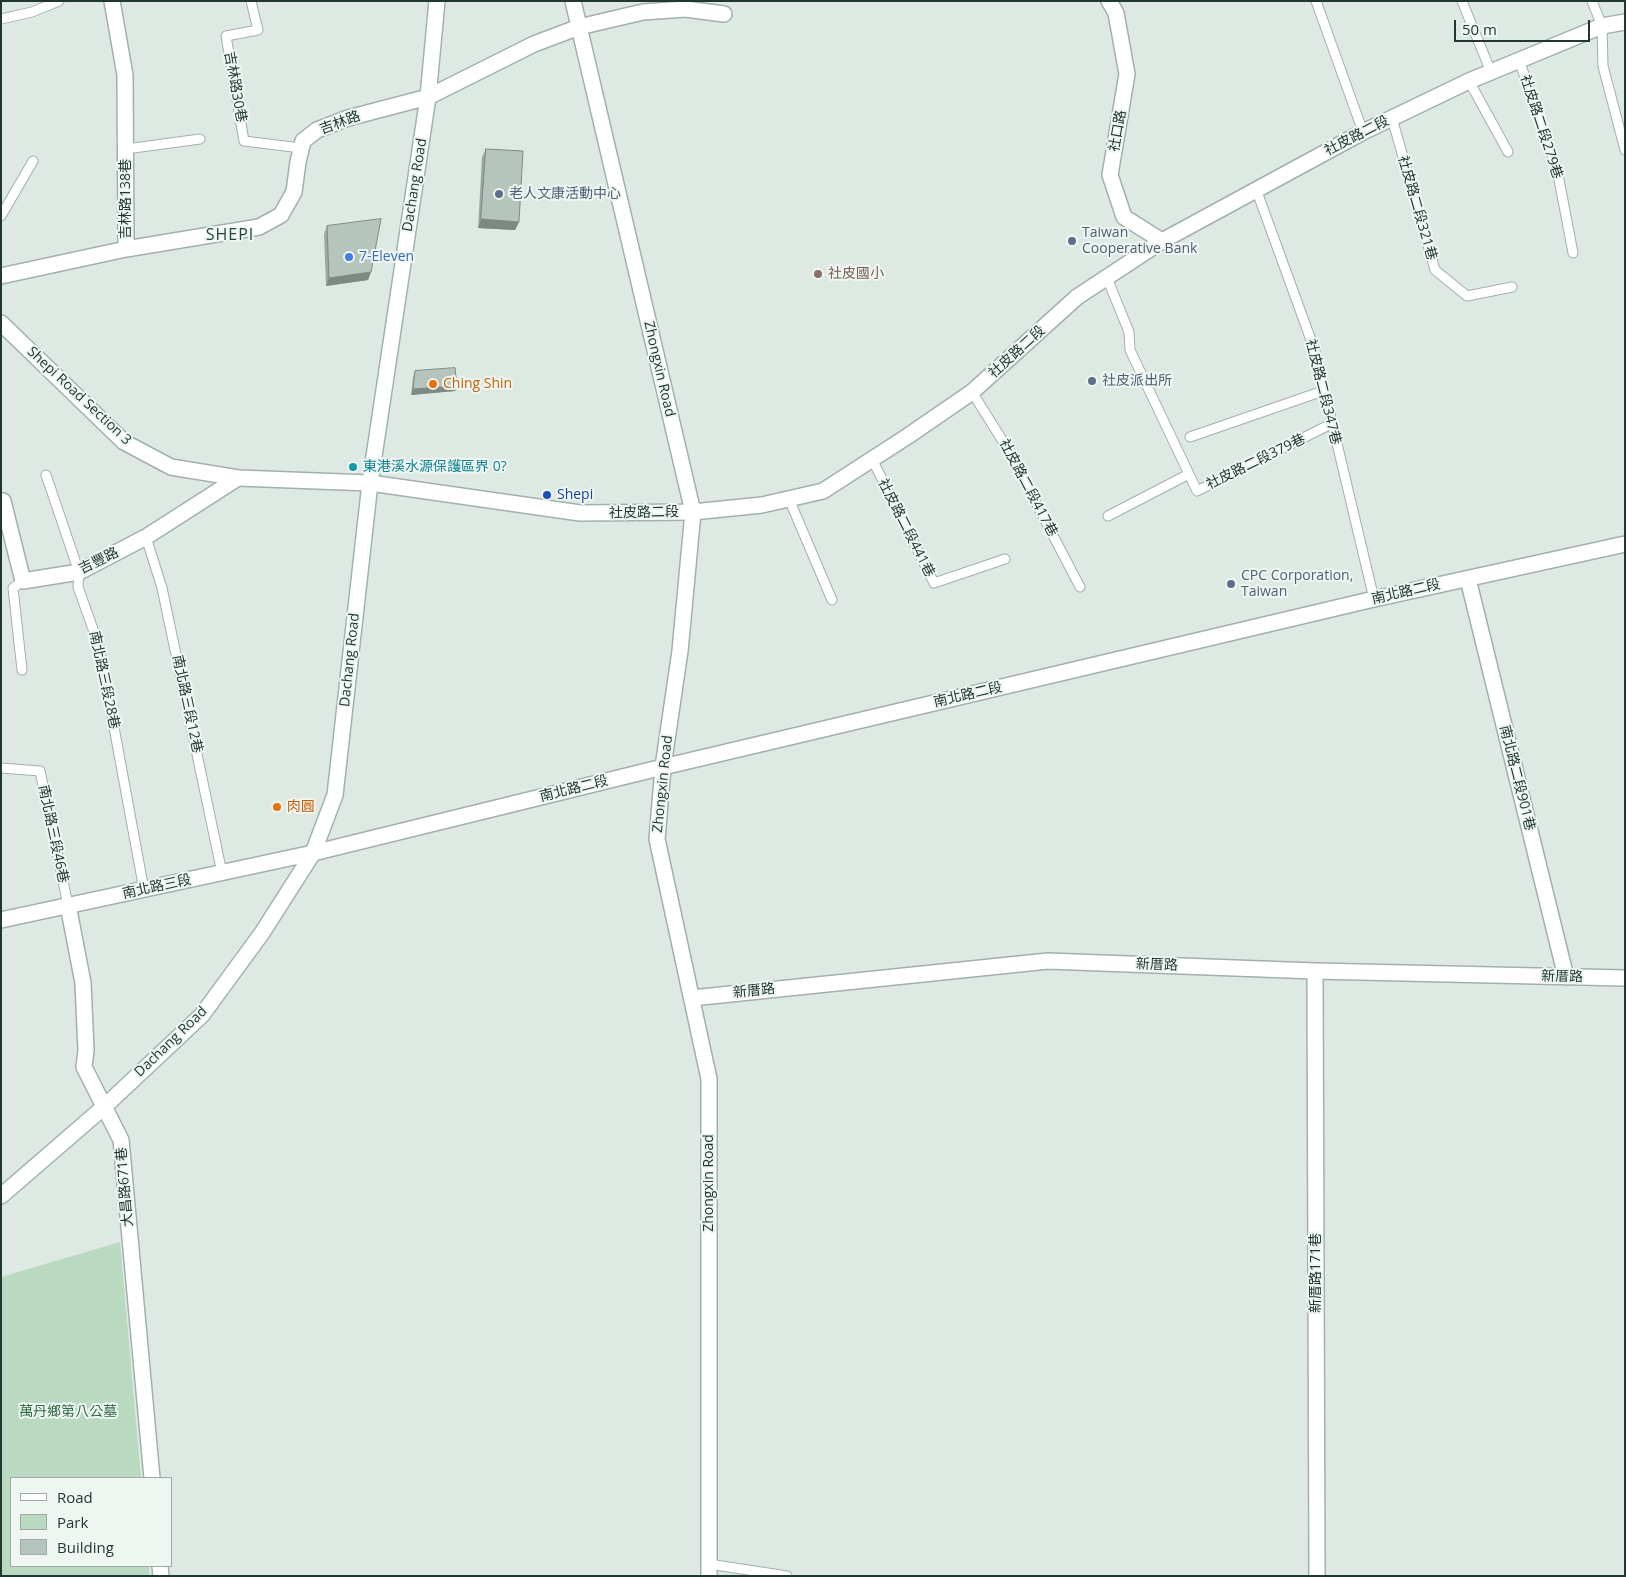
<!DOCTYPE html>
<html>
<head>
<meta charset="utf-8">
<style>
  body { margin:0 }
  #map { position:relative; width:1626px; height:1577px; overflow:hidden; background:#dfe9e4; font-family:"Open Sans",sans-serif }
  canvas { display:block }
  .frame { position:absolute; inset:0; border:2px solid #213831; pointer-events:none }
  .legend { position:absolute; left:10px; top:1477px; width:162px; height:90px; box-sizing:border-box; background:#eff6f2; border:1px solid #9daaa5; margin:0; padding:6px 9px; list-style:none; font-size:15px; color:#213831 }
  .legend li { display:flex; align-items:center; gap:10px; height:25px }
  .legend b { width:25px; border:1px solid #9daaa5 }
  .scale { position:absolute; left:1454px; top:20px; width:136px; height:22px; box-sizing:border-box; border:2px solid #213831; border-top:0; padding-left:6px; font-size:15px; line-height:18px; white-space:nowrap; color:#213831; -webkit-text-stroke:4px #eff6f2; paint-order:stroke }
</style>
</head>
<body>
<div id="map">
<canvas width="1626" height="1577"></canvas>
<div class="frame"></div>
<ul class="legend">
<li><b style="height:6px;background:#fff"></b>Road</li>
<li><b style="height:14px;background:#b9d9c1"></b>Park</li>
<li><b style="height:14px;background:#b5c4bd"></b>Building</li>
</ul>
<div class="scale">50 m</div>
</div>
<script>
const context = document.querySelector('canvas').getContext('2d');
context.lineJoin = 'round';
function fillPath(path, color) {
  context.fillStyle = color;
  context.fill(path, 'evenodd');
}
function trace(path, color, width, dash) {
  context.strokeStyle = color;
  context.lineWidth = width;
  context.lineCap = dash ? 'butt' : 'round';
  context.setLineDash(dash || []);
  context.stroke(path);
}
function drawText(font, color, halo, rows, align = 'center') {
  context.font = font + ' "Open Sans","Noto Sans TC",sans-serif';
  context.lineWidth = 4;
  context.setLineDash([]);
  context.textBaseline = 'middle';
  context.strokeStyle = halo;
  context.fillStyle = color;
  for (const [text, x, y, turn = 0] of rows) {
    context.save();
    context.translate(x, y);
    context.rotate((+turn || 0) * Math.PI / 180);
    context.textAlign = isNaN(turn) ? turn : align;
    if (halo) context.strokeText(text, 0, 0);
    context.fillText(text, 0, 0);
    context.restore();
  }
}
fillPath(new Path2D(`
  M120,1242L141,1478H11V1566H149L150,1576H1V1277Z`), '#b9d9c1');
const service = new Path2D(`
  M251,1L258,30L226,36L244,141L301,148
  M1316,1L1363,132
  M1462,1L1491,72
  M1592,1L1602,26L1603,66L1625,150
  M1,19L32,12L59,1
  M1519,60L1557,169L1573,253
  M1469,81L1508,152
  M1392,118L1435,270L1467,296L1512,287
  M126,149L200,139
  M1256,189L1315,351L1374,599
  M1,216L33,161
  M1107,278L1129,332L1130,350L1197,491L1331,424
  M972,392L1009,451L1080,587
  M1190,437L1323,391
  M872,459L934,583L1005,559
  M46,475L79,572L78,587L99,646L144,890
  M789,499L832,600
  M1108,516L1189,474
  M146,537L162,588L222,873
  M22,670L13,588L23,581
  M1,768L40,771L68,905
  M709,1564L787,1576`);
const minor = new Path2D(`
  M112,1L125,75L126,249
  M573,1L693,512L680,651L663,767L657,839L709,1079V1576
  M1109,1L1116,13L1127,74L1110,175L1124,217L1162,241
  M1,276L126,249L259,227L281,215L294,192L298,162L303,141L317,130L348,118L428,97L534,44L579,27L643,12L685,9L724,14
  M1,502L3,501L23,581L79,572L146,537L238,478
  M1468,579L1566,977
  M68,905L83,983L86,1050L84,1067L121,1140L152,1478
  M1315,971L1317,1576
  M692,998L1048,961L1315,971L1625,978
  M160,1566L161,1576`);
const tertiary = new Path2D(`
  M1,323L124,442L171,467L238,478L370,483L580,513L693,512L762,505L823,491L908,436L972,392L1077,297L1162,241L1363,132L1469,81L1602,26L1625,22
  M1,920L313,853L663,767L1374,599L1625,544`);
const secondary = new Path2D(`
  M1,1196L104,1107L202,1015L262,933L313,853L335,795L370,483L428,97L437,1`);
trace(service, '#a2b0ab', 11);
trace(minor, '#a2b0ab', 18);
trace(tertiary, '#a2b0ab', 18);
trace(secondary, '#9fb4ac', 18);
trace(service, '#fff', 9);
trace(minor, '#fff', 15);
trace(tertiary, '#fff', 15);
trace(secondary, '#fff', 15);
fillPath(new Path2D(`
  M486,149L519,222L515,230L478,228L482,157Z
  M327,226L371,272L368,280L326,286L324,234Z
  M415,371L457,386L455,391L411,395L413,377Z`), '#9ca9a3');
fillPath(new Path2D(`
  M481,219L519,222L515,230L478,228Z
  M371,272L368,280L326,286L329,278Z
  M457,386L455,391L411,395L413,389Z`), '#7f8984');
const building = new Path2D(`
  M486,149L523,151L519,222L481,219Z
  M381,219L371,272L329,278L327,226Z
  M455,368L457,386L413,389L415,371Z`);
fillPath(building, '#b5c4bd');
trace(building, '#7f8984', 1);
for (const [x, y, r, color] of [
  [499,194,5,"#5c6f8a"],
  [1072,241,5,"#5c6f8a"],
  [349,257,5,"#3f7fe0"],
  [818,274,5,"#8d6e63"],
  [1092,381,5,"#5c6f8a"],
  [433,384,5,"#e8710a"],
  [353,467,5,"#0f9aa8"],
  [547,495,5,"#1a4fb4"],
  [1231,584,5,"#5c6f8a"],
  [277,807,5,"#e8710a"]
]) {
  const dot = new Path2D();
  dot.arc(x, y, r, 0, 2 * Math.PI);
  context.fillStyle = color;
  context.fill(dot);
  trace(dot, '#eff6f2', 2);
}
drawText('14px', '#213831', '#eff6f2', [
  ["吉林路30巷",235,87,80],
  ["吉林路",340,123,-20],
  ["社皮路二段279巷",1541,127,72],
  ["社口路",1118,131,-80],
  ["社皮路二段",1357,136,-27],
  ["Dachang Road",415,185,-81],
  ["吉林路138巷",126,199,-90],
  ["社皮路二段321巷",1417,208,74],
  ["社皮路二段",1017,352,-42],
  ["Zhongxin Road",659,369,77],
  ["社皮路二段347巷",1323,392,76],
  ["Shepi Road Section 3",79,396,43],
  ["社皮路二段379巷",1256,462,-26],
  ["社皮路二段417巷",1028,488,62],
  ["社皮路二段",644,513,-1],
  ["社皮路二段441巷",906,528,63],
  ["吉豐路",99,561,-26],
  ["南北路二段",1406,592,-13],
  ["Dachang Road",350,660,-84],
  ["南北路三段28巷",104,680,78],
  ["南北路二段",968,695,-13],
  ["南北路三段12巷",187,704,78],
  ["南北路二段901巷",1517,778,76],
  ["Zhongxin Road",663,784,-84],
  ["南北路二段",574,789,-14],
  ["南北路三段46巷",53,834,78],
  ["南北路三段",157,887,-12],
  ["新厝路",1157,965,2],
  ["新厝路",1562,977,1],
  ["新厝路",754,991,-6],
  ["Dachang Road",171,1042,-44],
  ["Zhongxin Road",709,1183,-90],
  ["大昌路671巷",125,1187,-95],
  ["新厝路171巷",1316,1273,-90]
]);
drawText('14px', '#4e5e75', '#eff6f2', [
  ["老人文康活動中心",509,194],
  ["Taiwan",1082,233],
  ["Cooperative Bank",1082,249],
  ["社皮派出所",1102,381],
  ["CPC Corporation,",1241,576],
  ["Taiwan",1241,592]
], 'left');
drawText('14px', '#366cbe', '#eff6f2', [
  ["7-Eleven",359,257]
], 'left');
drawText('14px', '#785e54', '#eff6f2', [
  ["社皮國小",828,274]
], 'left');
drawText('14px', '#c56008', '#eff6f2', [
  ["Ching Shin",443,384],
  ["肉圓",287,807]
], 'left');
drawText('14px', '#0d838f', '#eff6f2', [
  ["東港溪水源保護區界 0?",363,467]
], 'left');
drawText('14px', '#164399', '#eff6f2', [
  ["Shepi",557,495]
], 'left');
drawText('14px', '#2e6c45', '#eff6f2', [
  ["萬丹鄉第八公墓",68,1412]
]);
context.letterSpacing = '1px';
drawText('16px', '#1f483d', '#eff6f2', [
  ["SHEPI",230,235]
]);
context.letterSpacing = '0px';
</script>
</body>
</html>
